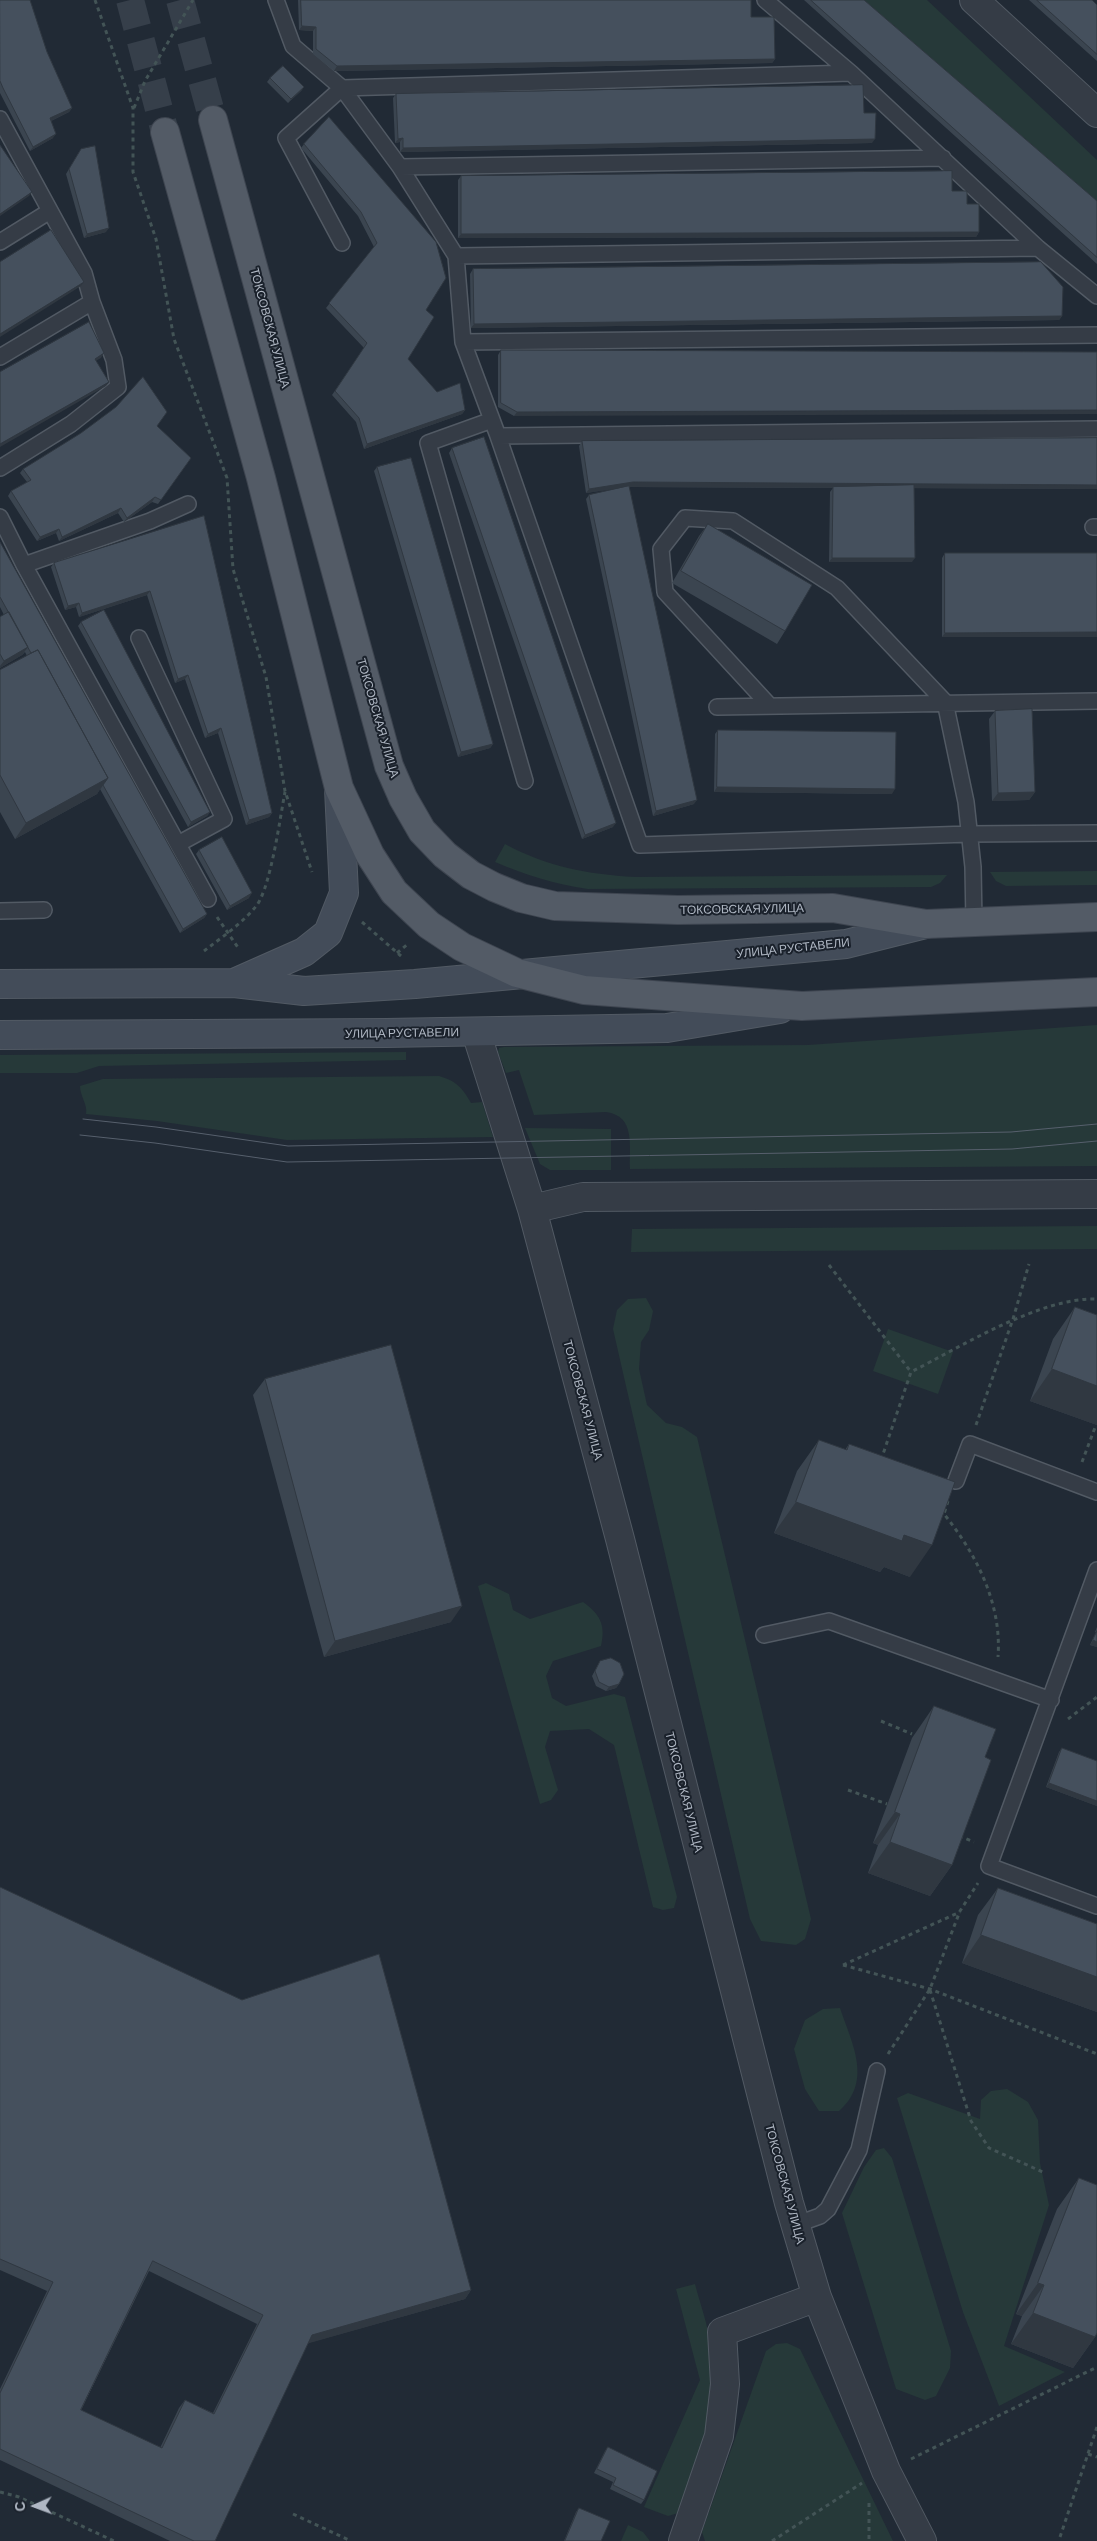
<!DOCTYPE html>
<html>
<head>
<meta charset="utf-8">
<style>
  body { margin:0 }
  #map { position:relative; width:1097px; height:2541px; overflow:hidden; background:#212a35; font-family:Barlow,sans-serif }
  canvas { display:block }
  .north { position:absolute; left:10px; top:2481px; width:50px; height:50px; -webkit-text-stroke:4px #1a212b; paint-order:stroke; rotate:268deg; font-size:14px; font-weight:700; line-height:20px; text-align:center; color:#afb7c3 }
  .north::after { content:''; display:block; margin:auto; width:18px; height:22px; background:#afb7c3; clip-path:polygon(50% 0,100% 100%,50% 72%,0 100%) }
</style>
</head>
<body>
<div id="map">
<canvas width="1097" height="2541"></canvas>
<div class="north">С</div>
</div>
<script>
const context = document.querySelector('canvas').getContext('2d');
context.lineJoin = 'round';
function fillPath(path, color) {
  context.fillStyle = color;
  context.fill(path, 'evenodd');
}
function trace(path, color, width, dash) {
  context.strokeStyle = color;
  context.lineWidth = width;
  context.lineCap = dash ? 'butt' : 'round';
  context.setLineDash(dash || []);
  context.stroke(path);
}
function drawText(font, color, halo, rows, align = 'center') {
  context.font = font + ' Barlow,sans-serif';
  context.lineWidth = 4;
  context.setLineDash([]);
  context.textBaseline = 'middle';
  context.strokeStyle = halo;
  context.fillStyle = color;
  for (const [text, x, y, turn = 0] of rows) {
    context.save();
    context.translate(x, y);
    context.rotate((+turn || 0) * Math.PI / 180);
    context.textAlign = isNaN(turn) ? turn : align;
    if (halo) context.strokeText(text, 0, 0);
    context.fillText(text, 0, 0);
    context.restore();
  }
}
fillPath(new Path2D(`
  M856,0H927L1097,160V208Z
  M505,844C548,867 586,874 635,877L947,875L940,883L931,887L588,889C554,884 526,875 495,862Z
  M1097,871V885L1006,886L996,881L990,872Z
  M1097,1025V1166L630,1169C629,1146 636,1116 606,1112L534,1115L519,1070L506,1073L498,1052L499,1048L504,1047L808,1045Z
  M406,1052V1060L99,1066L77,1073H0V1055Z
  M439,1076C456,1081 462,1087 471,1103L482,1102L493,1137L287,1140L157,1121L86,1114C88,1105 80,1096 80,1086L103,1079Z
  M525,1128L611,1129V1170H550L540,1164Z
  M1097,1226V1249L631,1252L632,1229Z
  M646,1298L653,1311L649,1330L641,1342L639,1369L647,1405L666,1423L682,1427L697,1437L811,1919L805,1939L796,1945L761,1941L750,1919L626,1386L613,1329L617,1310L628,1299Z
  M888,1329L953,1352L938,1394L873,1371Z
  M486,1583L509,1594L513,1610L530,1619L583,1602C600,1614 606,1625 601,1646L553,1661L546,1676L552,1698L566,1706L614,1694L625,1697L677,1897L674,1908L663,1910L653,1907L614,1745L589,1729L550,1731L545,1747L558,1790L551,1800L540,1804L478,1586Z
  M840,2008C852,2044 873,2081 839,2111H819L805,2089L794,2049L805,2020L823,2009Z
  M1007,2089L1028,2102L1038,2120L1040,2163L1049,2205L1004,2346L1065,2372L999,2406L963,2312L897,2098L908,2093L980,2119L981,2100L991,2091Z
  M884,2148L892,2158L951,2351L950,2368L936,2396L925,2400L896,2389L842,2213L864,2167L876,2150Z
  M695,2284C700,2304 708,2324 710,2344C719,2401 701,2457 685,2511L668,2516L644,2507L700,2380L676,2289Z
  M787,2343L800,2349L893,2541H705L702,2532L766,2351L776,2344Z
  M628,2525L643,2532L650,2541H621Z`), '#263939');
trace(new Path2D(`
  M130,0L165,132
  M180,0L213,120`), '#363f4a', 28, [28, 14]);
const service = new Path2D(`
  M276,0L293,46L342,88L400,167L456,256L463,342L498,436L640,845L969,834L1097,833
  M765,0L851,73L1038,248L1097,296
  M0,119L84,273L92,302L114,360L118,387L71,424L0,468
  M400,167L943,158
  M0,242L50,211
  M342,243L286,138L342,88L851,73
  M456,256L1038,248
  M463,342L1097,335
  M0,357L92,302
  M492,420L428,443L525,781
  M498,436L1097,429
  M0,517L24,565L208,899
  M1093,527H1097
  M24,565L150,521L188,504
  M139,638L224,819L178,844
  M770,706L665,592L661,549L685,518L733,521L837,588L945,702L966,802L973,867L974,923
  M717,707L1097,701
  M0,911L44,910
  M956,1481L970,1444L1097,1492
  M1097,1570L989,1866L1097,1906
  M764,1635L829,1621L1051,1700
  M795,2225L820,2216L828,2209L859,2150L877,2071`);
const minor = new Path2D(`
  M974,0L1097,113
  M476,1032L532,1209L620,1539L789,2203L817,2297L886,2471L922,2541
  M532,1209L583,1197L1097,1194
  M683,2541L719,2436L725,2384L722,2332L817,2297`);
const secondary = new Path2D(`
  M234,983L304,952L328,933L344,893L339,789
  M0,984L234,983L304,991L415,984L846,944L926,924
  M0,1035L386,1033L667,1028L780,1009`);
const primary = new Path2D(`
  M213,120L389,766L403,798L422,831L445,855L471,875L494,887L521,898L555,906L678,910L833,908L926,924L1097,917
  M165,132L261,478L339,788L370,855L394,892L429,925L462,947L517,973L584,990L802,1006L1097,992`);
trace(service, '#525a64', 18);
trace(minor, '#525a64', 30);
trace(secondary, '#525a64', 30);
trace(primary, '#3e4550', 30);
trace(new Path2D(`
  M95,0L133,108V172L156,239L174,339L227,478L233,569L266,677L285,791L312,872
  M134,108L145,81L193,0
  M217,917L239,949
  M362,922L401,956
  M204,951C222,937 243,923 257,905C271,885 280,818 285,792
  M397,953L409,943
  M829,1265L911,1372
  M976,1425L1013,1319L1029,1264
  M881,1460L911,1372C962,1346 1041,1297 1097,1299
  M1082,1462L1096,1425
  M948,1501L944,1514C976,1554 1002,1603 998,1657
  M1068,1719L1097,1697
  M881,1721L912,1734
  M848,1790L887,1804
  M959,1836L974,1842
  M843,1965L930,1989L1097,2054
  M843,1965L960,1912
  M930,1990L971,2121L989,2148L1045,2173
  M888,2054L930,1989L960,1911L978,1883
  M1088,2454L1097,2457
  M911,2459L1097,2367
  M0,2492L19,2497L114,2541
  M869,2503V2541
  M293,2514L351,2541
  M1060,2537L1097,2427
  M772,2541L862,2483`), '#435456', 3, [4, 4]);
trace(service, '#353c46', 15);
trace(minor, '#353c46', 28);
trace(secondary, '#434c59', 28);
trace(primary, '#535b66', 28);
trace(new Path2D(`
  M83,1119L156,1127L288,1146L1011,1132L1097,1124
  M80,1135L155,1143L287,1162L1012,1149L1097,1141`), '#57606d', 1);
fillPath(new Path2D(`
  M0,0L47,52L72,108L69,112L51,121L53,138L30,151L0,93Z
  M298,0H751V17L775,59L772,63L334,71L313,54V31L299,30Z
  M804,0H864L1097,201V264Z
  M1029,0H1092L1097,5V61Z
  M270,78L304,87L301,91L288,103L267,82Z
  M396,94L864,113L872,143L400,152V142L395,143L393,98Z
  M329,117L426,310L408,359L437,392L465,410L462,414L364,449L356,422L332,395L364,348L326,308L374,247L358,216L301,148L304,144Z
  M81,149L106,232L84,238L66,174Z
  M461,176L952,191L967,204L979,232L976,237L458,238V180Z
  M473,269L1062,316L1059,320L471,328L470,274Z
  M501,350L1097,352L514,416L498,407V355Z
  M157,426L191,458L158,504L152,502L124,522L118,513L59,541L56,533L37,541L8,496L11,491L27,482L20,473L23,469Z
  M582,441L1097,489L914,488L912,562H829L830,492L833,488L629,487L694,804L653,816L586,499L589,495L624,487L586,493L579,446Z
  M452,448L613,827L582,839L449,453Z
  M377,467L493,744L490,748L458,757L374,471Z
  M204,516L272,813L269,817L246,825L218,733L205,738L185,679L175,683L147,595L79,617L76,607L65,610L51,567L54,563Z
  M708,524L785,631L777,644L672,583L699,536Z
  M0,542L207,914L204,918L180,933L100,789L97,794L15,839L0,812V670L27,656L25,652L22,655L0,668V617L4,615L0,607Z
  M945,553H1097V637H942V558Z
  M81,622L210,812L207,816L188,827L78,626Z
  M995,711L1035,792L1029,800L992,801L989,719Z
  M718,730L892,794L714,792L715,734Z
  M199,850L249,898L227,910L196,854Z
  M1075,1307L1097,1315V1425L1030,1401L1053,1339Z
  M265,1379L451,1622L324,1657L253,1395Z
  M819,1440L845,1450L849,1444L910,1577L884,1567L880,1572L774,1533L797,1471Z
  M1097,1627V1647L1090,1645L1096,1632H1095Z
  M600,1661L619,1684L616,1688L606,1691L596,1686L592,1676Z
  M934,1706L985,1757L952,1865L930,1896L868,1873L878,1845L873,1843L912,1738Z
  M1062,1748L1097,1761V1806L1046,1787L1059,1752Z
  M0,1887L471,2290L465,2299L308,2343L215,2541H170L0,2460V2389L47,2291L0,2270ZM149,2271L257,2324L213,2413L185,2400L179,2408L160,2448L81,2410Z
  M998,1888L1097,1924V2012L962,1963L978,1915Z
  M1079,2178L1095,2337L1073,2368L1011,2344L1022,2316L1016,2314L1057,2209Z
  M608,2447L644,2500L641,2504L610,2489L613,2482L594,2473L605,2451Z
  M579,2508L601,2541H564L576,2512Z`), '#3b4550');
fillPath(new Path2D(`
  M302,26L316,27L313,31L299,30Z
  M775,59L772,63L334,71L337,66Z
  M304,87L301,91L288,103L291,99Z
  M72,108L69,112L47,123L50,118Z
  M56,134L53,138L30,151L33,147Z
  M403,138L400,142L395,143L398,139Z
  M875,139L872,143L400,152L403,148Z
  M32,192L29,196L0,216V214Z
  M109,228L106,232L84,238L87,234Z
  M979,232L976,237L458,238L461,234Z
  M84,282L81,286L0,337V334Z
  M1062,316L1059,320L471,328L474,324Z
  M104,353L101,358L92,363L95,359Z
  M109,382L106,386L0,447V444Z
  M465,410L462,414L364,449L367,444Z
  M1097,410V414L514,416L517,412Z
  M633,482L1097,485V489L630,487L586,493L589,489Z
  M155,497L152,502L124,522L127,518Z
  M121,508L118,513L59,541L62,537Z
  M59,529L56,533L37,541L40,537Z
  M832,558H915L912,562H829Z
  M150,591L147,595L79,617L82,613Z
  M79,603L76,607L65,610L68,606Z
  M1097,632V637H942L945,633Z
  M28,647L22,655L0,668V666L4,661Z
  M188,675L185,679L175,683L178,679Z
  M221,728L218,733L205,738L208,734Z
  M493,744L490,748L458,757L461,752Z
  M108,778L97,794L15,839L26,823Z
  M717,787L895,789L892,794L714,792Z
  M1035,792L1029,800L992,801L998,793Z
  M697,800L694,804L653,816L656,811Z
  M210,812L207,816L188,827L191,822Z
  M272,813L269,817L246,825L249,820Z
  M616,823L613,827L582,839L585,835Z
  M252,893L249,898L227,910L230,906Z
  M207,914L204,918L180,933L183,929Z
  M1052,1369L1097,1386V1425L1030,1401Z
  M796,1502L904,1535L932,1545L910,1577L884,1567L880,1572L774,1533Z
  M462,1606L451,1622L324,1657L335,1641Z
  M1093,1640L1097,1642V1647L1090,1645Z
  M619,1684L616,1688L606,1691L609,1687Z
  M1049,1783L1097,1801V1806L1046,1787Z
  M895,1812L900,1814L878,1845L873,1843Z
  M890,1842L952,1865L930,1896L868,1873Z
  M981,1935L1097,1977V2012L962,1963Z
  M1038,2283L1044,2285L1022,2316L1016,2314Z
  M471,2290L465,2299L306,2344L312,2335Z
  M1033,2313L1095,2337L1073,2368L1011,2344Z`), '#303841');
const building = new Path2D(`
  M0,0H30L47,52L72,108L50,118L56,134L33,147L3,88L0,81Z
  M301,0H751V17H774L775,59L337,66L316,49V27L302,26Z
  M811,0H864L1097,201V257Z
  M1037,0H1092L1097,5V54Z
  M283,66L304,87L291,99L270,78Z
  M863,85L864,113H876L875,139L403,148V138L398,139L396,94Z
  M329,117L436,242L446,278L426,310L434,317L408,359L437,392L460,383L465,410L367,444L359,418L335,391L367,343L329,303L377,243L361,212L304,144Z
  M0,145L32,192L0,214Z
  M95,146L109,228L87,234L69,169L81,149Z
  M952,171V191H967V204H979V232L461,234V176Z
  M51,230L84,282L0,334V262Z
  M1041,262L1063,287L1062,316L474,324L473,269Z
  M89,322L104,353L95,359L109,382L0,444V372Z
  M501,350L1097,352V410L517,412L501,403Z
  M143,377L167,412L157,426L191,458L161,500L155,497L127,518L121,508L62,537L59,529L40,537L11,491L31,480L23,469L81,433L116,407Z
  M484,437L616,823L585,835L452,448Z
  M1097,438V485L633,482L589,489L582,441Z
  M411,458L493,744L461,752L377,467Z
  M914,485L915,558H832L833,487Z
  M629,486L697,800L656,811L589,495Z
  M204,516L272,813L249,820L221,728L208,734L188,675L178,679L150,591L82,613L79,603L68,606L54,563Z
  M708,524L812,585L785,631L681,571Z
  M0,542L207,914L183,929L103,785L108,778L38,650L31,653L0,597Z
  M945,553H1097V632L945,633Z
  M104,610L210,812L191,822L81,622Z
  M9,612L28,647L4,661L0,654V617Z
  M38,650L108,778L26,823L0,775V670Z
  M1032,709L1035,792L998,793L995,711Z
  M718,730L896,732L895,789L717,787Z
  M222,837L252,893L230,906L199,850Z
  M1075,1307L1097,1315V1386L1052,1369Z
  M391,1345L462,1606L335,1641L265,1379Z
  M819,1440L847,1450L849,1444L955,1482L932,1545L904,1535L902,1541L796,1502Z
  M1097,1631V1642L1093,1640Z
  M611,1658L620,1663L624,1674L619,1684L609,1687L599,1682L595,1671L600,1661Z
  M934,1706L996,1729L985,1757L991,1760L952,1865L890,1842L900,1814L895,1812Z
  M1062,1748L1097,1761V1801L1049,1783Z
  M0,1887L242,2000L379,1954L471,2290L312,2335L215,2541H194L0,2449V2393L53,2282L0,2259ZM153,2261L263,2315L214,2414L185,2400L162,2448L81,2410Z
  M998,1888L1097,1924V1977L981,1935Z
  M1079,2178L1097,2185V2333L1095,2337L1033,2313L1044,2285L1038,2283Z
  M608,2447L657,2471L644,2500L613,2485L616,2478L597,2469Z
  M579,2508L610,2521L601,2541H565Z`);
fillPath(building, '#45505d');
trace(building, '#303841', 1);
drawText('12px', '#afb7c3', '#1a212b', [
  ["ТОКСОВСКАЯ УЛИЦА",270,328,75],
  ["ТОКСОВСКАЯ УЛИЦА",378,718,74],
  ["ТОКСОВСКАЯ УЛИЦА",742,909,-1],
  ["УЛИЦА РУСТАВЕЛИ",793,948,-6],
  ["УЛИЦА РУСТАВЕЛИ",402,1033,-1],
  ["ТОКСОВСКАЯ УЛИЦА",583,1400,75],
  ["ТОКСОВСКАЯ УЛИЦА",684,1792,76],
  ["ТОКСОВСКАЯ УЛИЦА",785,2184,75]
]);
</script>
</body>
</html>
